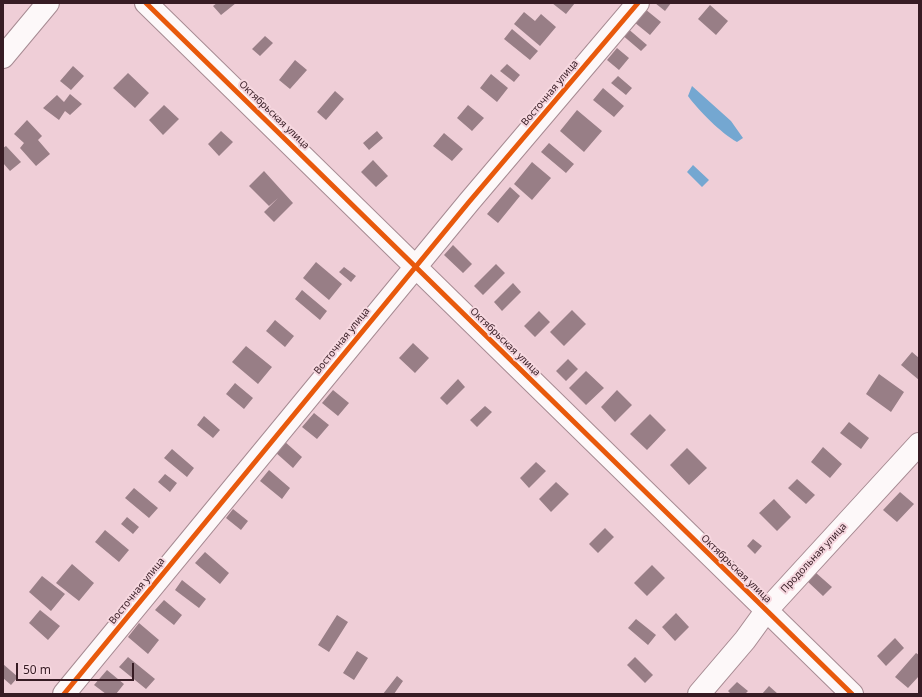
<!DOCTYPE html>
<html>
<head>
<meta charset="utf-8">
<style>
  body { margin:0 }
  #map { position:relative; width:922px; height:697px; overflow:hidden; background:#efced7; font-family:"Noto Sans",sans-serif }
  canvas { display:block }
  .frame { position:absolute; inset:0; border:4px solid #371c24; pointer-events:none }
  .scale { position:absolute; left:16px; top:663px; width:118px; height:18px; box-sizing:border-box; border:2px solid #371c24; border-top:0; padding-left:5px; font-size:12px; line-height:14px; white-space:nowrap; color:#371c24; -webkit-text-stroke:3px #f6d7df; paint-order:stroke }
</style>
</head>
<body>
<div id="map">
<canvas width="922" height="697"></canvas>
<div class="frame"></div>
<div class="scale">50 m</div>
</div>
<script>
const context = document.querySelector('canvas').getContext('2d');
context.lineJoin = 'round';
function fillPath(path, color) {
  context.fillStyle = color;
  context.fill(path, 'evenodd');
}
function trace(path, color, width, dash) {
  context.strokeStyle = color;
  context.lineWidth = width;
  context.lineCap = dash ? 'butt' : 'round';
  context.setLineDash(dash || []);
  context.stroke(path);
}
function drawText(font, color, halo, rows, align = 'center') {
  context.font = font + ' "Noto Sans",sans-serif';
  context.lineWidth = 4;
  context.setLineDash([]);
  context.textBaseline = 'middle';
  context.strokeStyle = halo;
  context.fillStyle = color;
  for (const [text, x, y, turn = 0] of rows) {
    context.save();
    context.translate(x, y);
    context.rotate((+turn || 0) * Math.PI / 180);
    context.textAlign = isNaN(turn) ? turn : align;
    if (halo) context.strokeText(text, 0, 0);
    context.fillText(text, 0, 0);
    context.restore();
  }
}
fillPath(new Path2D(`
  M692,86L731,121L743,138L737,142C721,133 699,111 688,96Z
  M693,165L709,180L702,187L687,172Z`), '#74a7d1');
fillPath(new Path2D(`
  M217,3H236L221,15L213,6Z
  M552,3H575L566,14Z
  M655,3H671L665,11Z
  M710,5L728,21L716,35L698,19Z
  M645,9L661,22L650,35L634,22Z
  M524,12L535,21L541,14L556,27L540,46L514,24Z
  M626,27L647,45L641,51L621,34Z
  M512,29L538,51L530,60L504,39Z
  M265,36L273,43L260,56L252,49Z
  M617,48L629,58L619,70L607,60Z
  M295,60L307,70L290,89L279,80Z
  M507,64L520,75L514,82L500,71Z
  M73,66L84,76L71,90L60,81Z
  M128,73L149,93L135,108L113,88Z
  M491,74L508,88L497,102L480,88Z
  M618,76L632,88L626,95L611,83Z
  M603,88L624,106L614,117L593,100Z
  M335,91L344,99L326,120L317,112Z
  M70,94L82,104L70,115L65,111L59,120L43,108L57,95L64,102Z
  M164,105L179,119L163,135L149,120Z
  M468,105L484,118L472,131L457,118Z
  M577,110L602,131L584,152L560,131Z
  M27,120L42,136L38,140L50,154L36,166L20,148L24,143L14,134Z
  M221,131L233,142L219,156L208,144Z
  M377,131L383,138L369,150L363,143Z
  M444,133L463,149L452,161L433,146Z
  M549,143L574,164L566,173L541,152Z
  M6,146L21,162L10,171L3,163V148Z
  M373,160L388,176L376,187L361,172Z
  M532,162L551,178L532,200L514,184Z
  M264,171L293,203L274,222L264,212L278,198L269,206L249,186Z
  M510,187L520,196L498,223L487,214Z
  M453,245L472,264L463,273L444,255Z
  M316,262L342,284L329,300L303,278Z
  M496,264L505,273L483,295L474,286Z
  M344,267L356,276L351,282L339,272Z
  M513,283L521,292L502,311L494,302Z
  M302,290L327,311L320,320L295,299Z
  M572,310L586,324L564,346L550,332Z
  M539,311L550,322L535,337L524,326Z
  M275,320L294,336L285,347L266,331Z
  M413,343L429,358L415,373L399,358Z
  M246,346L272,367L258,384L232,362Z
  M912,352L919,358V380L901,365Z
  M568,359L578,369L566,381L556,371Z
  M586,371L604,388L586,405L569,388Z
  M879,374L904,392L891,412L866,394Z
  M458,379L465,387L447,405L440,398Z
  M235,383L253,398L244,409L226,394Z
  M333,390L349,403L338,416L322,403Z
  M617,390L632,405L615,422L601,407Z
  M485,406L492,412L477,427L470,420Z
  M314,413L329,425L317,439L302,427Z
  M650,414L666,430L647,450L630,434Z
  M204,416L220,430L213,438L197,425Z
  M849,422L869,438L861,449L840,433Z
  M284,441L302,457L293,468L275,452Z
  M823,447L842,464L830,478L811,462Z
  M687,448L707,468L689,485L670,465Z
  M172,449L194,468L187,477L164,458Z
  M536,462L546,471L529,488L520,478Z
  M269,470L290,488L282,499L260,481Z
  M165,474L177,483L170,492L158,482Z
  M797,479L815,495L806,504L788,488Z
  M556,482L569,494L551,512L539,499Z
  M134,488L158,508L149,518L125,498Z
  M900,492L914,504L897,522L883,510Z
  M774,499L791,517L777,531L759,513Z
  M233,509L248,521L241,530L226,518Z
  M127,517L139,527L133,534L121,524Z
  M605,528L614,537L598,553L589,544Z
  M105,530L129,550L119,562L95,542Z
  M753,539L762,546L755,554L747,546Z
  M205,552L229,573L220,584L195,563Z
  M72,564L94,583L79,601L56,583Z
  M652,565L665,578L647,596L634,583Z
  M815,572L832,587L823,596L807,581Z
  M42,576L65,594L51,611L29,592Z
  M182,580L206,599L199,608L175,590Z
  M164,600L182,615L174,625L155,610Z
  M40,610L60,626L48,640L29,623Z
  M676,613L689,627L675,641L662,627Z
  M337,615L348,622L329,652L318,645Z
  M636,619L656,635L648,645L628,628Z
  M139,623L159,640L148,654L128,637Z
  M895,638L904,648L886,666L877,656Z
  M357,651L368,658L354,680L343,673Z
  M916,653L919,655V676L908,688L895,677Z
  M128,657L155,679L146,689L119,667Z
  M635,657L653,675L645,683L627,665Z
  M3,664L18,677L11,685L3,678Z
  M107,670L124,684L116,694H106L94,685Z
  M397,676L403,681L394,694H383Z
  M737,682L748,691L745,694H731L728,691Z
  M769,686L778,694H762Z`), '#987e86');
const minor = new Path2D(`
  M146,3L852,694
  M3,57L48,3
  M64,694L469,202L638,3
  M699,694L745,640L766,611L919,444`);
trace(minor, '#a68a92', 24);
trace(minor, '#fdf8f9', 22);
trace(new Path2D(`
  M146,3L852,694
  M64,694L469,202L638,3`), '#e8590c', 5);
drawText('10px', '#371c24', '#f6d7df', [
  ["Восточная улица",550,93,-50],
  ["Октябрьская улица",274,115,44],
  ["Восточная улица",342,341,-51],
  ["Октябрьская улица",505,342,44],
  ["Продольная улица",814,558,-47],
  ["Октябрьская улица",736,569,44],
  ["Восточная улица",137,591,-51]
]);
</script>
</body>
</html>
